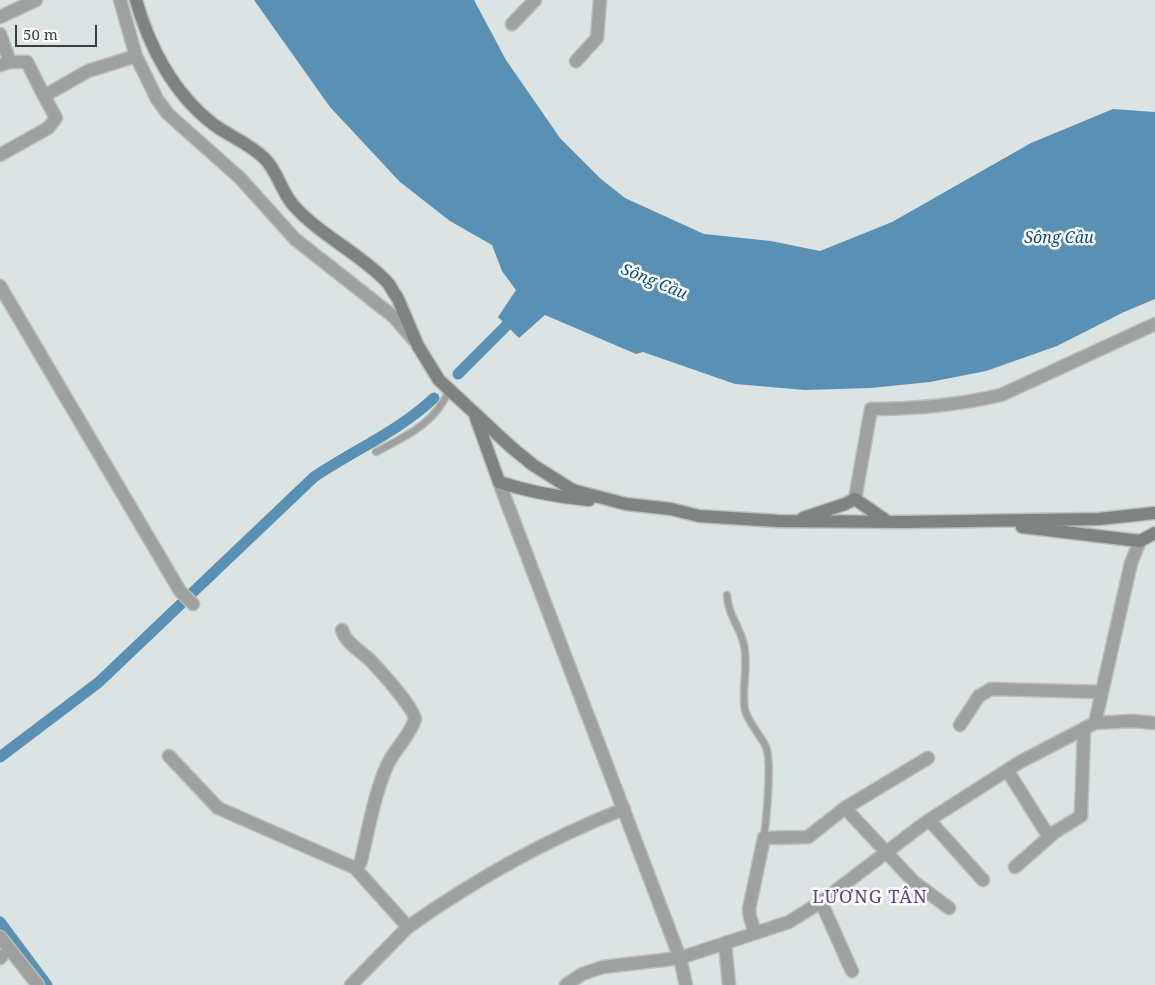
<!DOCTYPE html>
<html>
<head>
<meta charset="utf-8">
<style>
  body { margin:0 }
  #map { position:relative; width:1155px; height:985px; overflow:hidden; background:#dce3e3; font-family:"Noto Serif",serif }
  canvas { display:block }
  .scale { position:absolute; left:15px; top:25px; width:82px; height:22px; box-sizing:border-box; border:2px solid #3a3d3d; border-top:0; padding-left:6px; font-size:15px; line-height:18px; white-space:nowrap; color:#3a3d3d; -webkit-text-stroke:4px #fff; paint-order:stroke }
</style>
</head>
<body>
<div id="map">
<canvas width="1155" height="985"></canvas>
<div class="scale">50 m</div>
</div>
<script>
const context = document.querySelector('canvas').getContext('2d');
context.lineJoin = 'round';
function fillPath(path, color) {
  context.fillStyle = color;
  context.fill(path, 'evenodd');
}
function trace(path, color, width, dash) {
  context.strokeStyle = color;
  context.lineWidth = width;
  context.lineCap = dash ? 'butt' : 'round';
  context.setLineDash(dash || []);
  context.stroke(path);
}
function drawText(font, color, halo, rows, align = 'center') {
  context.font = font + ' "Noto Serif",serif';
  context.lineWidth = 5;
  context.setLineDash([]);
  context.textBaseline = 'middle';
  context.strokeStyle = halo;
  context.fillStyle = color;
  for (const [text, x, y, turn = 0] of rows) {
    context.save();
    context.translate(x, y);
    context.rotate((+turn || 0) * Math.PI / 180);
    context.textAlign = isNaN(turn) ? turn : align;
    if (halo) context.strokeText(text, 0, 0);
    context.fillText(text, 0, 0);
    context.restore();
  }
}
fillPath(new Path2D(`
  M254,0H474L506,60L560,138L601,179L625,198L704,234L771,241L820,251L892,222L1031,143L1113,109L1155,112V299L1124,312L1057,346L986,371L930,382L871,388L805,390L735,384L643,352L636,354L545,315L519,338L498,317L516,290L502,271L492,245L450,221L400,182L330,107Z`), '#5a90b4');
trace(new Path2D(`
  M458,374L516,316
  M190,595L314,477C354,450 399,431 434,398
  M0,757L99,682L181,604
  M0,922L47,985`), '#5a90b4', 11);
const service = new Path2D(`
  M376,452C406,436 436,423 449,390
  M727,595C728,616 740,626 744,645C749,666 741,689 745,710C749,724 760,734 766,747C772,762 766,820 764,838`);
const minor = new Path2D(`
  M120,0L136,56L157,99L168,114L240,178L295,239L394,317L414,340
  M0,17L36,0
  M512,24L535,0
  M0,34L10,62
  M576,61L597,38L600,0
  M0,65L10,62H27L44,96L56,118L48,128L0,155
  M44,96L88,71L136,56
  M0,286L180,591L193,604
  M855,499L871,409C915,409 958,405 1001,395L1155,324
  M342,630C346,643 360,651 369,659C379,669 413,707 415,719C410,737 393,750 386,768C374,796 368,831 361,861L357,869
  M1095,723L1131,563L1140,541
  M960,725L979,696L991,689L1102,692
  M169,756L218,808L355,868L408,927C476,879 547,839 624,809
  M1007,770L1049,837
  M845,808L914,882L949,908
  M929,820L983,880
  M1015,867L1055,832L1081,816L1084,729
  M821,902L852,971
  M755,933L750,917L749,909L764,838L808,837L845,808L928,758
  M725,943L729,985
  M0,958L2,956
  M351,985L408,927
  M566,985L582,974L603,967L680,958L789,922L821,902L926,822L1020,762L1095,723L1132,721L1155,723`);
const tertiary = new Path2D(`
  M499,482L680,958L686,985
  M0,937L38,985`);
const secondary = new Path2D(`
  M136,0C149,47 174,94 213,124C229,136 250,144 264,158C278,171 281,192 294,206C321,236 361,254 388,283L398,299L418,346L439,380L511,447L533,465L571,489L576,491L626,504L671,509L699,516L778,521L904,522L1099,519L1155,513
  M476,418L499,482C529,492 558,497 589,500
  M803,518L845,504L855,499L888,522
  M1022,527L1140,541L1155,533`);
trace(service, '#b8bebe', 9);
trace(minor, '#b8bebe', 15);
trace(tertiary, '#b8bebe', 15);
trace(secondary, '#b8bebe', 15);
trace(service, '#9ea1a0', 6);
trace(minor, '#9ea1a0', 12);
trace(tertiary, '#9ea1a0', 12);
trace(secondary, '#7e8280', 12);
drawText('italic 16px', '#094e72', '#fff', [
  ["Sông Cầu",1059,238],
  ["Sông Cầu",654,282,22]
]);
context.letterSpacing = '1px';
drawText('18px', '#5e4582', '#fff', [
  ["LƯƠNG TÂN",870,898]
]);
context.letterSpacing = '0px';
</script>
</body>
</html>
